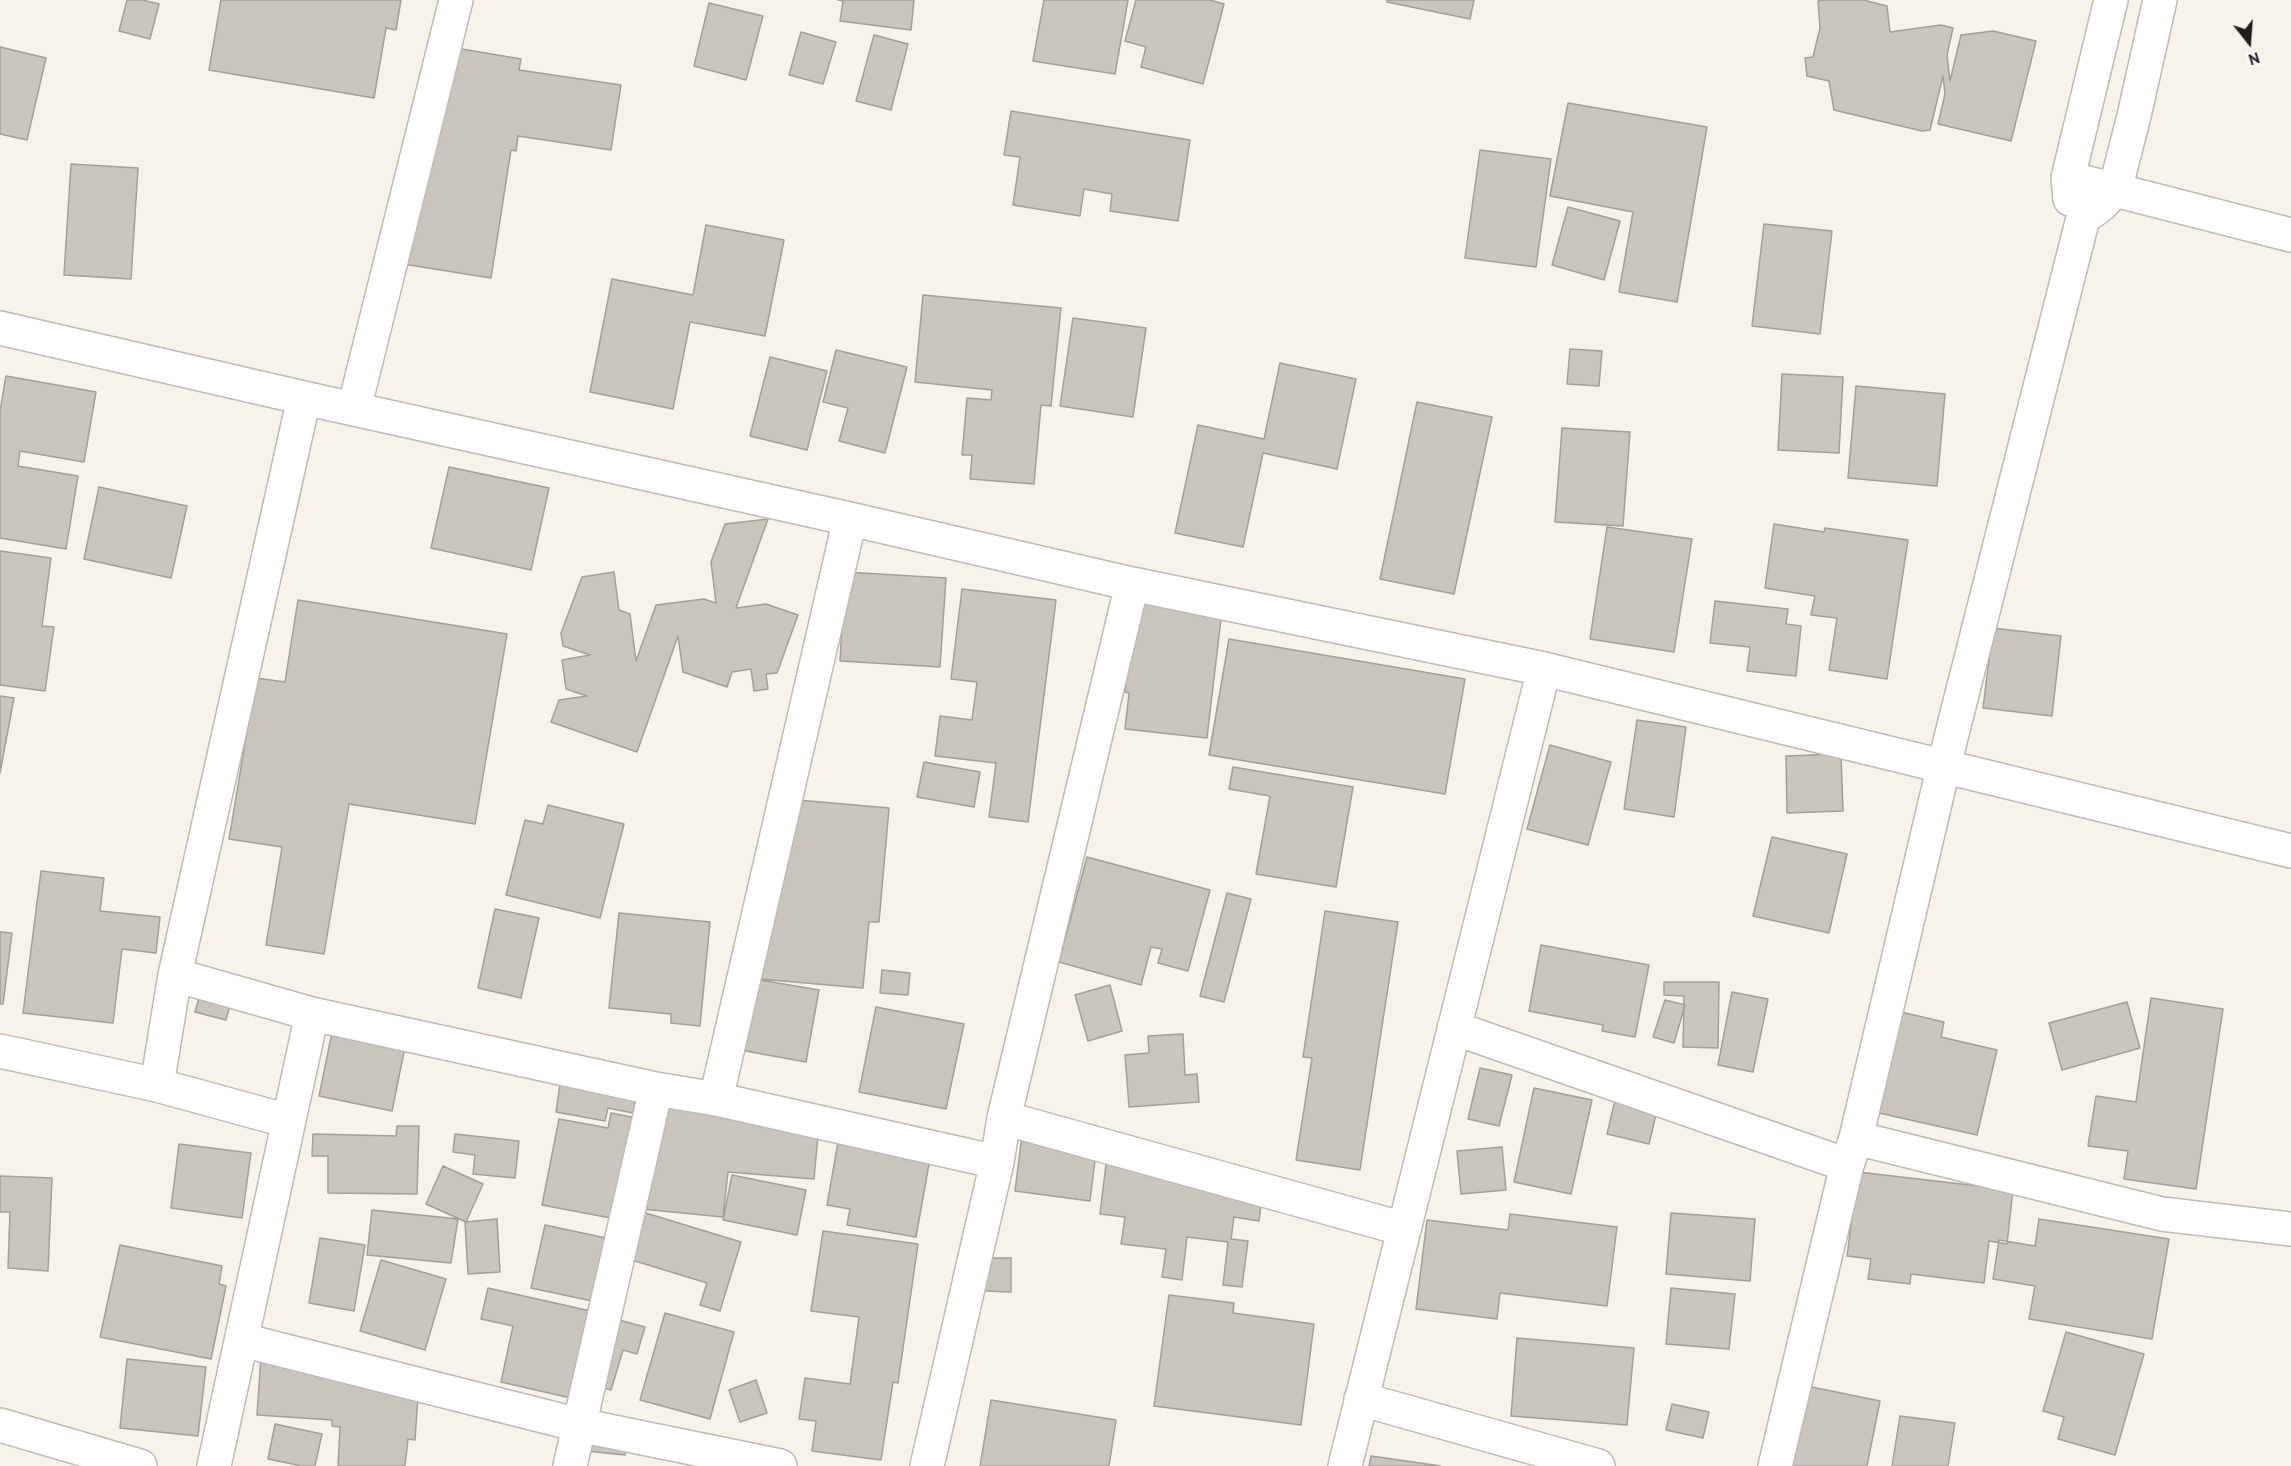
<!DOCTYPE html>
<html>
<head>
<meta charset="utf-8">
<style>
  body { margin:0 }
  #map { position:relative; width:2291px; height:1466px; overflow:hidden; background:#f7f3eb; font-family:"PT Sans",sans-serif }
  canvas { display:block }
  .north { position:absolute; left:2219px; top:12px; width:60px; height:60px; -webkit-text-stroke:4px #fff; paint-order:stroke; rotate:163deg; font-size:16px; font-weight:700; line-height:24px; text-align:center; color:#201f1c }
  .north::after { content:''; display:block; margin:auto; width:21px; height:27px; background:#201f1c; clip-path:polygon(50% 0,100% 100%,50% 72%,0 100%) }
</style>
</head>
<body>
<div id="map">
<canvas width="2291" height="1466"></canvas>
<div class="north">N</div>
</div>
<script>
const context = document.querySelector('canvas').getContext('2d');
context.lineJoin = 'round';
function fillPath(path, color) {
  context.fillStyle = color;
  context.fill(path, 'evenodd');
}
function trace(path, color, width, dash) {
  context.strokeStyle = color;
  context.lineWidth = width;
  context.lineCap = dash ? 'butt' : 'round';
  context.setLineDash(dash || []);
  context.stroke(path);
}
const building = new Path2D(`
  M127,0H142L159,4L150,39L119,31Z
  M221,0H401L396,30L386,28L374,98L209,70Z
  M838,0H914L911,30L840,21L843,1Z
  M1044,0H1128L1115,74L1033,61Z
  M1136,0H1210L1224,4L1203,84L1141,67L1146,47L1125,41Z
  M1387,0H1474L1470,19L1387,2Z
  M1826,0H1863L1887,6L1890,32L1941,25L1953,28L1947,55L1950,81L1961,35L1993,31L2036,41L2011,141L1938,124L1945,94L1943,76L1930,130L1922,131L1834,110L1829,81L1807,76L1805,58L1813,57L1820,28L1818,1Z
  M709,3L763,16L746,80L694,66Z
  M801,32L836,42L823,84L789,75Z
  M874,35L908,44L891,110L856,101Z
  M0,47L46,58L27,140L0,134Z
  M450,47L521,59L519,70L621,85L611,150L518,136L516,151L511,150L491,278L403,264Z
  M1568,103L1707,127L1677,302L1619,292L1633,212L1550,196Z
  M1011,111L1190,140L1178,221L1110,211L1112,194L1084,189L1080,216L1013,205L1020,157L1004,155Z
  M1480,150L1551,159L1536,267L1465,258Z
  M71,164L138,168L131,279L64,275Z
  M1568,207L1620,221L1604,280L1552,265Z
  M1764,224L1832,231L1820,334L1752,326Z
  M706,225L784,240L765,336L690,322L673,409L590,392L612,279L693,295Z
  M923,295L1061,308L1051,406L1041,405L1034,484L970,479L972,455H962L967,398L991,400L992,390L915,382Z
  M1073,318L1146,328L1133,417L1060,406Z
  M1570,349L1602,351L1599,386L1567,384Z
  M836,350L907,367L885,453L839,441L848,408L823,402Z
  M770,357L827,371L807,450L750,436Z
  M1280,363L1356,379L1337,469L1263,453L1243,547L1175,533L1198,425L1264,439Z
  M1782,374L1843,377L1839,453L1778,450Z
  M6,376L96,392L84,462L20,451L18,466L78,476L66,549L0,538V411Z
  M1856,386L1945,394L1937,486L1848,478Z
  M1417,402L1492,417L1454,594L1380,579Z
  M1562,428L1630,432L1623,526L1555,522Z
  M449,467L549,488L531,570L431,548Z
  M99,487L187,506L171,578L84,559Z
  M768,519L736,608L766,604L798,615L777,673L766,674L768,689L754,691L751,669L732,672L727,687L683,672L678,636L637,752L551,722L559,700L587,696L566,689L562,660L590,655L563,646L561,633L582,577L614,572L619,610L630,614L636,661L656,605L704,599L716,603L711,562L725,524Z
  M1774,524L1824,532L1825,528L1908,540L1887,679L1829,670L1837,618L1811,615L1815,596L1765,588Z
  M1607,527L1692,539L1674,652L1590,639Z
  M0,551L51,558L42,626L54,627L45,691L0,685Z
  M845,572L946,578L940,667L840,661Z
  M962,589L1056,600L1028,822L989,817L996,763L935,756L940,716L972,720L977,682L951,679Z
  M298,600L507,634L475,824L349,804L324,954L266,945L282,847L229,839L256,678L285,682Z
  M1135,600L1222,610L1207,738L1125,729L1129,693L1125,692Z
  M1715,601L1788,609L1786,624L1801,626L1796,676L1747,671L1750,647L1710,643Z
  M1993,628L2061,636L2052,716L1983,708Z
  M1229,639L1465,679L1445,794L1209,755Z
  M0,696L14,698L0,773Z
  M1637,720L1686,727L1674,817L1624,809Z
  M1550,745L1611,762L1588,845L1527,829Z
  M1841,754L1843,811L1787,813L1786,756Z
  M924,762L980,772L974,807L917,797Z
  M1233,767L1353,787L1336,887L1256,874L1270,796L1229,789Z
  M775,798L889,808L879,922H869L863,988L760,979Z
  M548,805L624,824L600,918L506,895L525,820L543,824Z
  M1772,837L1847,854L1829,933L1753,916Z
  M1087,857L1210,890L1188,971L1158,963L1162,949L1151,947L1141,985L1059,962Z
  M41,871L104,878L100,911L160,917L156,953L122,949L113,1023L23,1013Z
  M1227,893L1251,899L1224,1002L1200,996Z
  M495,909L539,918L521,998L478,988Z
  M1325,911L1398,922L1360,1170L1296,1160L1312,1058L1303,1057Z
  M619,913L710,922L700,1026L671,1023V1014L609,1008Z
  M0,932L12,933L3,1004H0Z
  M1541,945L1649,965L1635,1037L1602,1031L1603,1025L1529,1011Z
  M882,970L910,973L908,995L880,993Z
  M205,976L236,984L226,1020L195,1012Z
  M754,979L819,990L806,1062L740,1050Z
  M1664,982H1719L1718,1048L1683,1047L1684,996L1664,995Z
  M1110,985L1122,1031L1088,1041L1075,995Z
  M1732,992L1768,999L1753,1072L1718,1065Z
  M2151,998L2223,1009L2196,1189L2124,1179L2128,1151L2088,1146L2096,1096L2136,1102Z
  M1665,1000L1685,1005L1674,1043L1653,1037Z
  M2127,1002L2140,1048L2062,1070L2049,1023Z
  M876,1007L964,1024L946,1109L859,1092Z
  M1901,1012L1944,1022L1941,1037L1997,1050L1977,1135L1879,1113Z
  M336,1013L409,1027L392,1111L319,1096Z
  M1183,1034L1185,1075L1197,1074L1199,1102L1129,1107L1125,1055L1149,1053L1148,1036Z
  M1480,1068L1512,1075L1499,1126L1468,1119Z
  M561,1077L636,1094L633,1113L608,1108L605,1121L556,1112Z
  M1534,1088L1592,1100L1571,1194L1514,1182Z
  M1617,1092L1659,1102L1649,1144L1607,1134Z
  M651,1099L820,1114L814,1179L728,1172L723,1217L642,1209Z
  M611,1113L636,1118L616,1219L542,1205L559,1119L608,1128Z
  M397,1126H419L417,1194L328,1193V1156H312L313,1134L396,1136Z
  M840,1131L932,1147L916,1237L847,1225L850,1209L827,1205Z
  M455,1134L519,1141L515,1178L473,1174L475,1155L453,1152Z
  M1022,1135L1097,1144L1090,1201L1015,1191Z
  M179,1144L251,1153L242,1218L171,1208Z
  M1502,1147L1506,1190L1461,1194L1457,1151Z
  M1108,1148L1265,1174L1259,1221L1234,1217L1231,1239L1248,1241L1242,1287L1223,1285L1228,1242L1187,1237L1182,1280L1162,1277L1166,1249L1121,1244L1125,1217L1100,1214Z
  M443,1166L483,1184L466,1222L426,1204Z
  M1858,1172L2013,1190L2007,1244L1989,1241L1984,1283L1911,1274L1910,1284L1868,1279L1871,1259L1847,1256Z
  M732,1175L806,1190L797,1235L723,1220Z
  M0,1176L52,1178L48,1271L8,1268L10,1212H0Z
  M372,1210L458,1219L451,1263L367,1255Z
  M636,1210L741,1242L720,1311L700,1305L707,1283L622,1257Z
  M1671,1213L1755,1219L1750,1281L1666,1274Z
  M1510,1214L1617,1227L1607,1306L1500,1293L1497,1319L1416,1309L1427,1220L1508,1230Z
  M497,1219L500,1272L468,1274L465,1222Z
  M2039,1219L2169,1239L2152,1339L2029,1319L2035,1286L1993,1279L1999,1240L2035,1246Z
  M545,1225L606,1238L592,1301L531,1288Z
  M823,1231L918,1244L898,1383L893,1382L881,1460L812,1451L816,1421L799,1419L805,1378L850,1384L859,1317L811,1311Z
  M320,1238L365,1245L354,1311L309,1303Z
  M120,1245L222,1266L219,1284L226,1286L211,1359L100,1337Z
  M985,1258H1011V1292L985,1291Z
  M381,1260L446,1279L425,1350L360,1331Z
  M488,1288L595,1312L575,1399L501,1382L513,1326L481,1319Z
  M1671,1288L1735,1294L1729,1349L1666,1344Z
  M1169,1295L1234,1303L1233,1313L1314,1324L1301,1425L1154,1406Z
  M665,1313L734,1332L710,1419L640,1400Z
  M604,1316L645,1327L637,1354L623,1350L611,1390L584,1382Z
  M2066,1332L2144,1354L2115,1455L2058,1439L2064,1417L2043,1411Z
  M1517,1338L1634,1348L1627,1425L1511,1416Z
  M261,1356L420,1368L415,1440L408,1439L405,1466H338L340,1427L332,1426V1420L257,1415Z
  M127,1359L206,1367L198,1436L120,1428Z
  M756,1380L767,1413L740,1422L729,1390Z
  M1802,1385L1880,1401L1867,1466H1786Z
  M991,1400L1116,1420L1109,1466H980Z
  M1672,1404L1709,1412L1703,1438L1666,1430Z
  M1900,1416L1955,1423L1948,1466H1892Z
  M589,1423L629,1427L625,1455L586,1451Z
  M275,1424L322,1434L315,1466H302L268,1459Z
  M1371,1456L1441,1466H1369Z`);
fillPath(building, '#cac6bf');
trace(building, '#a39f99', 1.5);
const minor = new Path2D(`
  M2068,178L2291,235
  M2070,199L2068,178L2111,0
  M0,328L304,398L850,519L1132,584L1544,669L2291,851
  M354,409L456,0
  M175,975L312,1014
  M1454,1028L1847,1165
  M0,1051L157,1085L288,1121
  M157,1085L175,975L304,398
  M716,1099L850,519
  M1004,1118L1404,1229
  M1856,1138L2162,1214L2291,1229
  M242,1340L579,1425L780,1466
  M1361,1399L1598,1466
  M0,1425L140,1466
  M214,1466L312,1014L656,1089L716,1099L997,1162
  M570,1466L656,1089
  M927,1466L997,1162L1004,1118L1132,584
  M1345,1466L1544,669
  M1775,1466L1847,1165L1856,1138L1944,765L2083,218L2101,205L2115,190L2134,116L2160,0`);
trace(minor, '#bfbbb4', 36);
trace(minor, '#fff', 33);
</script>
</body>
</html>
